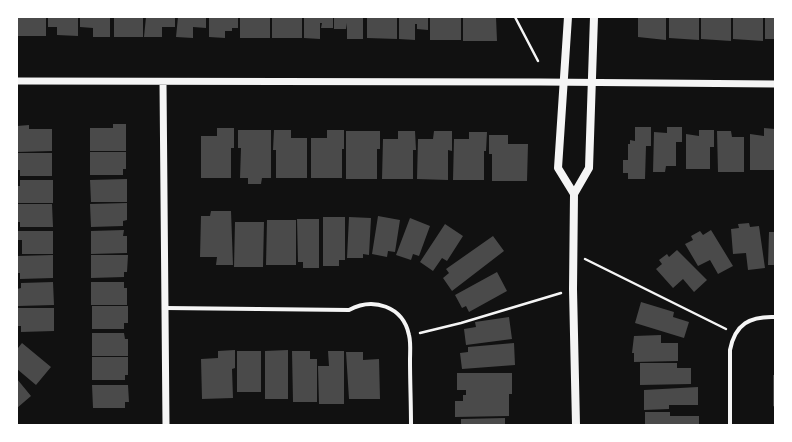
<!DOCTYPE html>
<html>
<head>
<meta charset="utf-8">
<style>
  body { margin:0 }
  #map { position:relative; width:792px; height:442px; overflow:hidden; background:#111; font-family:"Varela Round",sans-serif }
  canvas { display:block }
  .frame { position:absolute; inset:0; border:18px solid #fff; pointer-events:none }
</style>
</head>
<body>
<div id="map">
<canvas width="792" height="442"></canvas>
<div class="frame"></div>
</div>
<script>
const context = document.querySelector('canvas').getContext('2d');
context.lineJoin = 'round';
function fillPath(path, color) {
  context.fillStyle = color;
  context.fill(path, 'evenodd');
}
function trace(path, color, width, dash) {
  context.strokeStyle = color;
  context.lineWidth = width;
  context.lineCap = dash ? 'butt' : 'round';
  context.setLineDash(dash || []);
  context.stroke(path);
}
fillPath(new Path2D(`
  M17,17H46V36H17Z
  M48,17H78V36L57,35V27H48Z
  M80,17H110V37H93V28L80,27Z
  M114,17H143V37H114Z
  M146,17H175V27H162V37H144Z
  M178,17H206V28L193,27V38L176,37Z
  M209,17H238V28H232V31H225V38L209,37Z
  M240,17H270V38H240Z
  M272,17H302V38H272Z
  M304,17H333V28H321L322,23H320V39L304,38Z
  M334,17H363V39H347V23L346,29H334Z
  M367,17H397V39L367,38Z
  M399,17H428V30L417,29V24H415V40L399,39Z
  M430,17H461V40H430Z
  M463,17H496L497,41H463Z
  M638,17H666V40L638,37Z
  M669,17H699V40L669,38Z
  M701,17H731V41L701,39Z
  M733,17H763V41L733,39Z
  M765,17H775V39H765Z
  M113,124H126V151H90V128H113Z
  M29,125V129H52V151L17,152V126Z
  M635,127H651V146H646L645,179H628V173H623V160H628V144H630V140L635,141Z
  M667,127H682V142H676V166H666L665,172H653L654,132L667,133Z
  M217,128H234V148H231V178H201V136H217Z
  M764,128L775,129V170H750V134L764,136Z
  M238,130H271V178H262L261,184H248V178H240L241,148H238Z
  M274,130H291V138H307V178H276V150H273Z
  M327,130H344V149H342V178H311V138H327Z
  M699,130H714V147H710V169H686V134L699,136Z
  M346,131H380V149H377V179H346Z
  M398,131H415L416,150H413V179H382L383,139H398Z
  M434,131H452V151L448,150V180L417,179L418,139H433Z
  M717,131H731L732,137H744V172H718Z
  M469,132H487L486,151H484V180H453L454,139H469Z
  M489,135H508V144H528L527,181H492V154H489Z
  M90,152H126V169H123V175H90Z
  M17,153H52V176H20V170H17Z
  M127,179V202H91L90,180Z
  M20,180H53V203H17V186H20Z
  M127,203V220L123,221V226L91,227L90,204Z
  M17,204H52L53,227H20V222H17Z
  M211,211H231L233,265H216L217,257H200L201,216H210Z
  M378,216L400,220L395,252L388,251L387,257L372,254Z
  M323,217H345V260H339V266H323Z
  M349,217L371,218L369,255L363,254V258H347Z
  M410,218L430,226L419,256L413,254L411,260L396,255Z
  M297,219H319V268H303V262H298Z
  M267,220H296V265H266Z
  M235,222H264L263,267H234Z
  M749,223L750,227L759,226L765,268L748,270L746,253L733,254L731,229L739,228L738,224Z
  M445,224L463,236L447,261L442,258L433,271L420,262Z
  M124,230L123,236H127V253L91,254V231Z
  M711,230L733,266L718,274L710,260L698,266L685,244L693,240L691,236L700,231L703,235Z
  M17,231H53V254H22V240H17Z
  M769,232H775V265H768Z
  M493,236L504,251L452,291L443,278L449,273L446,269Z
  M677,250L707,280L694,292L683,279L673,288L656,269L662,264L659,260L667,254L669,257Z
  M53,255V278L20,279V273H17V256Z
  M91,255H128L127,272H124V277L91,278Z
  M497,272L507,291L469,312L466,306L462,308L455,295Z
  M53,282L54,305L18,306L17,289L21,288V283Z
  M91,282H124V288H127V305H91Z
  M641,302L674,312L673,317L689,322L684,338L635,323Z
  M92,306H128V323H124V329H92Z
  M18,308H54V331L21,332V326H18Z
  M509,317L512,339L466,345L464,329L476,327L475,322Z
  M92,333H124L125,339H128V356H92Z
  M661,335V343H678V361L634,362V353H632L634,336Z
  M22,343L51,367L36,385L17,369V347L18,348Z
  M514,343L515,365L462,369L460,353L468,352V347Z
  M235,350V368L232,369L233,398L202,399L201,359L218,358V351Z
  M288,350V399H265V351Z
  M237,351H261V392H237Z
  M292,351H310V359H317V402H293Z
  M328,351H344V404H319L318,366H329Z
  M346,352H363V360L379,359L380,399H349Z
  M92,357H128V375H125V380H92Z
  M640,363H677V368H691V384L640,385Z
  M457,373H512V394H509V416L455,417V401H463V395H466V390H457Z
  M773,375H775V407L773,406Z
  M17,379L31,396L17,408Z
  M92,385H128L129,402H125V408H93Z
  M698,387V405H669V409L644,410V390Z
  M645,412H670V416H699V425H645Z
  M505,418V425H461V419Z`), '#4a4a4a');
trace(new Path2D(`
  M515,17L538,61
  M585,259L726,329
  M420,333L461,323L561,293`), '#f5f5f5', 2.5);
trace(new Path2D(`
  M166,308L349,310C373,297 403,306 409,335C411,343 410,352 410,360C410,382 411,403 411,425
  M730,425V350C735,324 750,316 775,317`), '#f5f5f5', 4);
trace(new Path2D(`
  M17,81L541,82L775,84
  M163,82L166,425`), '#f5f5f5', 7);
trace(new Path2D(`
  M568,17L558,168L574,194
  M576,425L573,289L574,194L589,168L594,17`), '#f5f5f5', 8);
</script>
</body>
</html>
